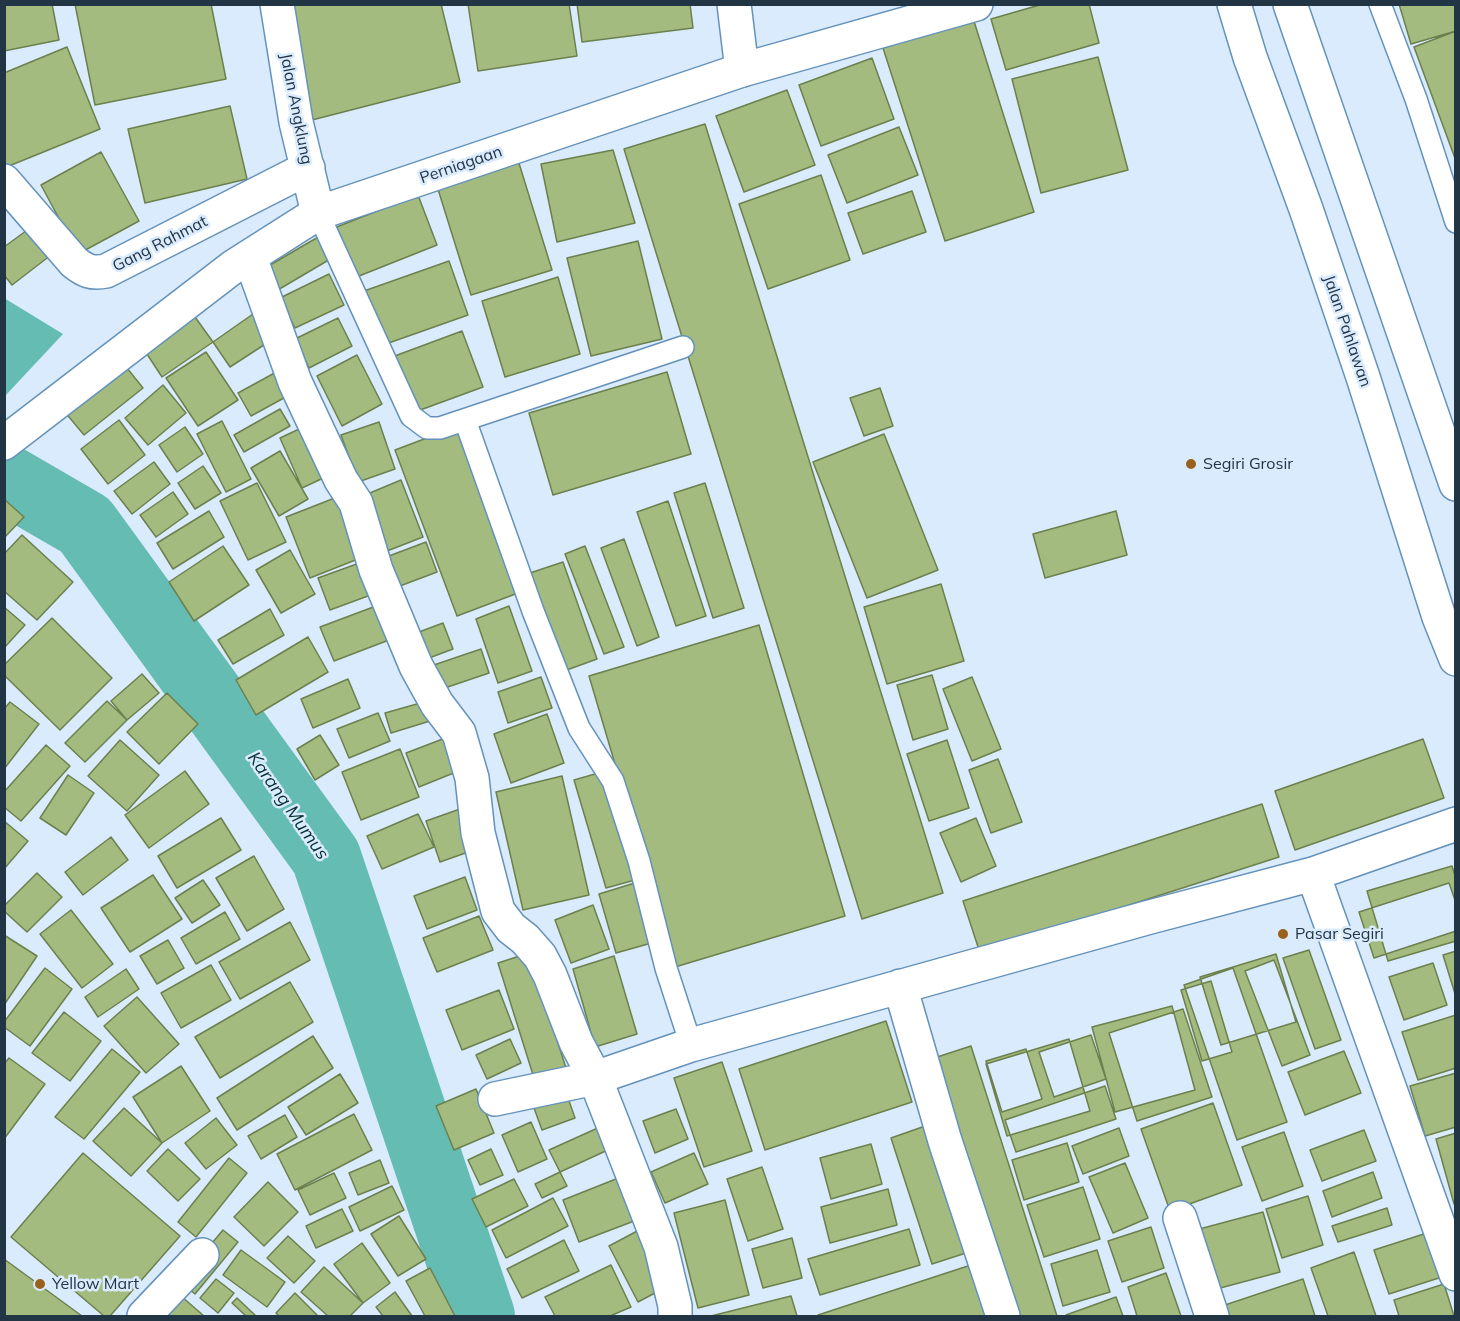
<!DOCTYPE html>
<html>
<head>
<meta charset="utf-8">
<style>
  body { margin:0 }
  #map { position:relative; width:1460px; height:1321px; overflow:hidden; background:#d9ebfd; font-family:Mulish,sans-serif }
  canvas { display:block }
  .frame { position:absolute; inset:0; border:6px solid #223545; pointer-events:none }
</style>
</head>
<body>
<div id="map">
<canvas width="1460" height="1321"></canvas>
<div class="frame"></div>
</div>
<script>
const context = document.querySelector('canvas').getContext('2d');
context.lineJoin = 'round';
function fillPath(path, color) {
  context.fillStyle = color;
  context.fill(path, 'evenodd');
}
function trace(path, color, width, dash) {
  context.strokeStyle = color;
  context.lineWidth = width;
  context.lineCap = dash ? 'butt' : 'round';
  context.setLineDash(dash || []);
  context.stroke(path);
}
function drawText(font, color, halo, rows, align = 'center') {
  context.font = font + ' Mulish,sans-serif';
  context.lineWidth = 5;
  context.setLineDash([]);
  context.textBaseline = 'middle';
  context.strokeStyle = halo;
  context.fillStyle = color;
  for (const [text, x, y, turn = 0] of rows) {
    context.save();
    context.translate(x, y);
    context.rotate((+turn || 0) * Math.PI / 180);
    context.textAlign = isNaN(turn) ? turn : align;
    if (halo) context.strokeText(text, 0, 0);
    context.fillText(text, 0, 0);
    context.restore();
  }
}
fillPath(new Path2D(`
  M4,298L63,334L5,396H4Z`), '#65bcb3');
trace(new Path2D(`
  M4,478L85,525L326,857L480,1316`), '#65bcb3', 70);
const building = new Path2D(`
  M11,4H52L59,40L4,51V6Z
  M75,4H211L226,79L95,105Z
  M283,4H441L460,82L312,120Z
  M468,4H569L577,56L478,71Z
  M577,4H690L693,28L582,42Z
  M1043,4H1089L1099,43L1006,70L991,19Z
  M1399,4H1456V31L1411,44Z
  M973,18L1034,212L945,241L883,48Z
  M1456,31V161L1414,47Z
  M67,47L100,129L4,168V73Z
  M1098,57L1128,170L1041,193L1012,79Z
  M872,58L894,119L821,146L799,85Z
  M787,90L815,165L744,192L716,116Z
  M230,106L247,179L145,203L128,129Z
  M705,124L943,893L862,919L624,149Z
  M899,127L918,175L847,203L828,155Z
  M613,150L635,223L557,242L541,164Z
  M101,152L139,221L78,254L41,185Z
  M518,160L552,270L471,295L437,186Z
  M821,175L850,260L768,289L739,204Z
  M912,191L926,232L863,254L848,213Z
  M418,195L437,245L354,278L334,228Z
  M30,228L51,255L12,285L4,275V247Z
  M320,236L332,258L271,294L258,272Z
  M638,241L662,339L591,356L567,258Z
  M449,261L468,315L383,345L364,291Z
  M329,274L344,305L295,328L280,298Z
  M558,277L580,354L505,377L482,301Z
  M253,314L270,341L230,367L213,342Z
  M195,317L213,342L162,377L145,351Z
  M338,318L352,346L309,368L295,339Z
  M462,331L483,387L412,413L392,357Z
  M206,352L238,400L198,426L166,378Z
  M357,355L382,404L342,426L317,376Z
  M123,363L143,388L84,435L64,411Z
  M280,370L293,393L251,416L238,393Z
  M667,372L691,454L553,495L529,413Z
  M163,385L186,413L148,445L125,418Z
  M880,388L893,426L864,436L850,398Z
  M280,409L290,426L244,452L234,435Z
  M119,420L145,455L108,484L81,449Z
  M222,421L251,479L226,492L197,434Z
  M379,422L395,469L358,482L341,435Z
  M312,423L334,473L302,488L280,438Z
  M185,427L203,454L177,472L159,445Z
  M456,427L518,593L457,616L395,450Z
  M884,434L938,570L867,598L813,462Z
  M280,451L308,499L279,516L251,468Z
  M154,462L170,484L132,514L114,491Z
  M203,466L221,493L195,509L178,483Z
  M401,480L423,537L387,551L365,495Z
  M257,483L286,542L248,560L220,501Z
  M705,483L744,608L713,618L674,493Z
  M173,492L188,514L156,537L140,515Z
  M345,494L368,555L310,578L286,517Z
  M4,499L24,517L4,538Z
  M668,501L706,616L676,626L637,512Z
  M209,511L224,537L173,569L157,543Z
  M1116,511L1127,555L1045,578L1033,534Z
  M22,535L73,582L37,620L4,591V554Z
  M624,539L659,637L637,646L601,548Z
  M426,542L437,572L392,589L381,559Z
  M223,546L249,585L194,621L169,582Z
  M585,546L624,647L604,654L565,554Z
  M290,550L315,594L281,613L256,570Z
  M365,561L376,593L330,610L318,578Z
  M563,562L597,659L564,671L530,573Z
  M941,584L964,661L887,684L864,607Z
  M376,606L389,640L334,661L320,627Z
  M509,606L532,671L498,683L476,619Z
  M4,607L25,625L4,648Z
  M270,609L284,635L233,664L218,640Z
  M52,618L112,678L60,730L4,675V665Z
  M443,623L453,649L429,658L419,632Z
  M759,625L845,916L675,967L589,676Z
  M308,637L328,672L256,715L236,680Z
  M481,649L489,673L433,692L425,668Z
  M142,674L159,693L127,720L111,701Z
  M932,675L948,729L913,740L897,685Z
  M541,677L552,708L508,723L498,692Z
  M972,677L1001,749L972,761L943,689Z
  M348,679L360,708L313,728L301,699Z
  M167,693L198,724L159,764L127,732Z
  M107,701L127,720L85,762L65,743Z
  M10,702L39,724L4,769V709Z
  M424,702L430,721L391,733L385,713Z
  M378,713L390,741L349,758L337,729Z
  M547,714L564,763L511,783L494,734Z
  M320,735L339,765L315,780L297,749Z
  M448,737L461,770L419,787L406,753Z
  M1423,739L1444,798L1295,850L1275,791Z
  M120,740L159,775L127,811L88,776Z
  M947,740L969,808L929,821L907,754Z
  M46,745L70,766L21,821L4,807V792Z
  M400,749L419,797L361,820L342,772Z
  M998,759L1022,822L991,833L969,770Z
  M185,771L209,804L149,848L125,815Z
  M602,772L635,880L606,888L574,780Z
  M68,775L94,793L66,835L40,818Z
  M562,776L589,895L523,910L496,792Z
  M1262,804L1279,857L980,953L963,901Z
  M460,809L474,850L440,862L426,821Z
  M418,814L434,847L382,869L367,836Z
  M221,818L241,850L177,888L158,856Z
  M976,818L996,866L961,882L940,833Z
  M4,821L28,841L4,869Z
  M111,837L128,860L83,895L65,872Z
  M254,856L284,909L247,931L216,878Z
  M1452,866L1456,879V941L1388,961L1367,891Z
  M37,873L62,897L27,932L4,911V906Z
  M153,875L182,919L130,952L101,908Z
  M465,877L477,910L427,929L414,896Z
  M203,880L220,905L192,923L175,898Z
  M638,882L655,942L616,953L599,894Z
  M1449,883L1456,903V931L1374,958L1359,912Z
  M593,905L609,949L571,963L555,920Z
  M71,910L113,964L82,988L40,934Z
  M225,912L240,939L196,964L181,938Z
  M479,916L493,950L437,972L423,938Z
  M290,922L310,960L240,999L219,962Z
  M4,935L37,956L4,1005Z
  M168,940L184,968L157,984L140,956Z
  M1309,950L1341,1040L1315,1049L1283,958Z
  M1456,951V997L1443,955Z
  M529,953L566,1068L534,1078L498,963Z
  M1276,954L1296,1022L1221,1045L1200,977Z
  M614,956L637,1034L595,1047L573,969Z
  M1274,960L1310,1055L1282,1066L1245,971Z
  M1433,963L1447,1005L1404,1020L1389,977Z
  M211,965L231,1000L181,1028L161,993Z
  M45,968L72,989L30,1046L4,1027V1022Z
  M1233,968L1287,1122L1237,1140L1184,985Z
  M126,969L139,989L98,1017L85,997Z
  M1211,981L1232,1052L1202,1061L1181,990Z
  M290,982L313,1022L220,1078L195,1037Z
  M499,990L514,1029L462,1050L446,1010Z
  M137,997L179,1044L146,1073L104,1026Z
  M1172,1006L1195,1090L1115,1112L1092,1027Z
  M1183,1009L1212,1097L1137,1121L1109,1033Z
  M64,1012L101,1041L70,1081L32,1053Z
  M1456,1015V1068L1418,1080L1402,1032Z
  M886,1021L912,1102L765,1150L739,1069Z
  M1091,1035L1106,1079L1054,1097L1039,1052Z
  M313,1036L333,1068L237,1130L217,1098Z
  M510,1039L521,1063L487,1079L476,1055Z
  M1069,1039L1090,1111L1007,1136L986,1064Z
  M971,1046L1057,1316H1009L928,1060Z
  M112,1049L140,1072L84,1139L55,1117Z
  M1026,1049L1042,1099L1002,1112L986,1061Z
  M1344,1051L1361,1093L1305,1115L1288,1072Z
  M9,1058L45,1084L4,1139V1064Z
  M722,1062L752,1151L704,1167L674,1078Z
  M181,1066L210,1111L162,1143L133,1097Z
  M1456,1073V1127L1425,1136L1410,1086Z
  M340,1074L358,1103L306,1135L288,1107Z
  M1105,1086L1116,1119L1016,1152L1005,1120Z
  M476,1089L494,1133L454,1150L436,1106Z
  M567,1095L575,1118L542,1130L534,1108Z
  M1213,1103L1242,1185L1170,1211L1141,1129Z
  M124,1108L162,1143L131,1176L93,1141Z
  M676,1109L688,1139L655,1153L643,1121Z
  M354,1114L372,1150L295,1190L277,1154Z
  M285,1115L297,1137L261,1159L248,1136Z
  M216,1118L237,1145L206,1169L185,1143Z
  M531,1122L547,1159L518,1172L502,1135Z
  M928,1125L969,1252L932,1264L891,1138Z
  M600,1127L610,1149L560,1172L549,1150Z
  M1119,1128L1129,1156L1083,1174L1072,1146Z
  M1364,1130L1376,1161L1322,1181L1310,1150Z
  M1284,1132L1303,1186L1262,1201L1242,1147Z
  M1456,1133V1204H1454L1436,1139Z
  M1067,1143L1079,1182L1024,1200L1012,1160Z
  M871,1144L882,1184L831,1199L820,1158Z
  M168,1149L200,1179L178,1201L147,1171Z
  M491,1149L503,1175L480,1185L468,1160Z
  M83,1153L180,1236L110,1316H104L11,1237Z
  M694,1153L708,1184L665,1203L651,1172Z
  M229,1158L247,1173L196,1237L178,1222Z
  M380,1160L389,1183L358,1195L349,1173Z
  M1125,1163L1148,1218L1113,1233L1089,1177Z
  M762,1167L783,1229L748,1241L727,1179Z
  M560,1172L567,1186L542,1198L535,1184Z
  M1373,1172L1382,1198L1332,1217L1323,1191Z
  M334,1173L346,1198L310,1215L298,1190Z
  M626,1175L642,1218L579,1242L563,1200Z
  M514,1179L528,1206L486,1227L472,1199Z
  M268,1182L298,1212L264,1246L234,1217Z
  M392,1186L404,1210L360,1231L349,1207Z
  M1083,1187L1100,1239L1044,1257L1027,1205Z
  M888,1189L897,1225L830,1243L821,1207Z
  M1308,1196L1323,1245L1282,1258L1266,1209Z
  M553,1198L568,1226L506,1258L492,1230Z
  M725,1200L749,1295L698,1308L674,1213Z
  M1387,1208L1392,1225L1338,1242L1332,1226Z
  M342,1209L353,1231L316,1248L306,1226Z
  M1263,1212L1280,1272L1209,1291L1192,1231Z
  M399,1216L426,1259L398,1276L371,1234Z
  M1151,1227L1164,1268L1122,1282L1108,1241Z
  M641,1229L670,1285L638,1302L609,1246Z
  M909,1229L920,1265L820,1295L808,1259Z
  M223,1230L238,1242L195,1294L180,1281Z
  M1430,1232L1445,1276L1389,1294L1374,1250Z
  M288,1236L315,1261L294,1283L267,1258Z
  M792,1238L802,1278L763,1288L752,1249Z
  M564,1240L579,1271L522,1298L507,1269Z
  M362,1243L390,1283L363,1303L334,1264Z
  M241,1250L285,1282L267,1307L223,1275Z
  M1097,1250L1110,1292L1063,1306L1051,1264Z
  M1354,1252L1376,1316H1328L1311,1268Z
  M4,1259L82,1316H4Z
  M977,1263L994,1316H818V1315Z
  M611,1265L631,1307L610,1316H555L545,1297Z
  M324,1267L363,1303L350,1316H328L301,1292Z
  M430,1268L455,1316H425L406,1281Z
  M1166,1273L1181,1316H1137L1128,1287Z
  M216,1279L234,1293L218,1313L200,1298Z
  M1303,1279L1315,1316H1229L1225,1305Z
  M1444,1284L1454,1316H1399L1394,1300Z
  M174,1290L204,1316H153Z
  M395,1292L412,1316H383L376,1307Z
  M295,1293L318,1316H279L276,1313Z
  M791,1296L797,1316H711Z
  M1116,1297L1123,1316H1067L1066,1315Z
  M237,1298L256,1316H246L232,1303Z`);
fillPath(building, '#a3bb7f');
trace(building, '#6c804d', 1.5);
const service = new Path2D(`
  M1380,4L1416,99L1456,222
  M318,213L411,416L427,428H440L683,347
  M465,420L533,611L579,728L613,781L639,861L666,968L691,1045`);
const minor = new Path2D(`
  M277,4L296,122L318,213
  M734,4L742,70
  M4,181L74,262C85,271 92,274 106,271L308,168
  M250,257L295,382L341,480L356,503L376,570L416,666L437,704L459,733L472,778L478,833L498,911L511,928L525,939L540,956L550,975L576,1042L595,1078L661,1247L675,1306V1316
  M1313,874L1456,1274
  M900,986L945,1141L1003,1316
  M495,1099L595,1078L691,1045L1150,917L1313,874L1456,824
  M1180,1218L1212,1316
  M144,1316L202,1255`);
const tertiary = new Path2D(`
  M1234,4L1250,57L1306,209L1363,377L1439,617L1456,659
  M1290,4L1456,484
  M4,443L233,267L318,213L742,70L976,4`);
trace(service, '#6592ba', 24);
trace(minor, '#6592ba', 36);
trace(tertiary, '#6592ba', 36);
trace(service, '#fff', 21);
trace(minor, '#fff', 33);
trace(tertiary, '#fff', 33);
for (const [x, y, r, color] of [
  [1191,464,6,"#99611c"],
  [1283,934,6,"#99611c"],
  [40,1284,6,"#99611c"]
]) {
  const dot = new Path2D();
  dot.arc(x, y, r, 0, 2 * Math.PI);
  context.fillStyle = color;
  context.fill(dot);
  trace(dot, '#d9ebfd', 2);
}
drawText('16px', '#223545', '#d9ebfd', [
  ["Jalan Angklung",296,109,79],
  ["Perniagaan",461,165,-19],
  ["Gang Rahmat",160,244,-27],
  ["Jalan Pahlawan",1347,331,71]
]);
drawText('16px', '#223545', '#d9ebfd', [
  ["Segiri Grosir",1203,464],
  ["Pasar Segiri",1295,934],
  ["Yellow Mart",52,1284]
], 'left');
drawText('italic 18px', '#06322f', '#d9ebfd', [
  ["Karang Mumus",288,806,55]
]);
</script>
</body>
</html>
